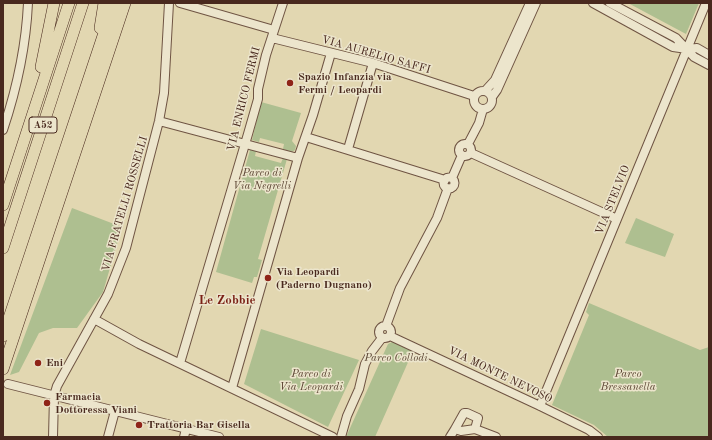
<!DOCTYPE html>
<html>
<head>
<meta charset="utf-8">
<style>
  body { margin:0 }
  #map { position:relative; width:712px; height:440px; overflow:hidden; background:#e2d7b1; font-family:"Old Standard TT",serif }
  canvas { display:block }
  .frame { position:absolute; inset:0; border:4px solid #49291e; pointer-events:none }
</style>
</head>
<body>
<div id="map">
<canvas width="712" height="440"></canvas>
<div class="frame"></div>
</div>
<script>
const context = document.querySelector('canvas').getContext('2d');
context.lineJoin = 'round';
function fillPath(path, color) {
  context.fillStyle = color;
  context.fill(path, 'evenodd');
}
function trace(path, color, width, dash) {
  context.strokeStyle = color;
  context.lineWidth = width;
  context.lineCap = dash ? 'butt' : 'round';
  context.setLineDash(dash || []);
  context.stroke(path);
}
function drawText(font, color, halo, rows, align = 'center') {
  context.font = font + ' "Old Standard TT",serif';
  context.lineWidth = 3;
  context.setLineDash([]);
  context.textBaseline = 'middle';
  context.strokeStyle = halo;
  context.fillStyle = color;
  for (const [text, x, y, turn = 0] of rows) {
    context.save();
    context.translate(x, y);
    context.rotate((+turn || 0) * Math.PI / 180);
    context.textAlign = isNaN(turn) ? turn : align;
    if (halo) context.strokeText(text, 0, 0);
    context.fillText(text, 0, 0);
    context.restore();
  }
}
fillPath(new Path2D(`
  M628,3H699L686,34Z
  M261,102L301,113L292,141L296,146L295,150L292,152L283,149L284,144L260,138L259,142L252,140Z
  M250,150L256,151L255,156L281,163L283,158L287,159L258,259L262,260L257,277H254L252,283L216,272Z
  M72,208L122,227L103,292L77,328H53L39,333L19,372L10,375Z
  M636,218L674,234L665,257L625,243Z
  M589,303L700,350L709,347V437H608L594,425L552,405L589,315L586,312Z
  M261,329L359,360L328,427L244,384Z
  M394,341L413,351L375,437H346L388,344Z`), '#aebf90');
const minor = new Path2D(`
  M180,3L274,30
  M593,3L673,47L687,49L697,48L709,55
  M610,3L676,38L694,57L709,65
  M272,38L373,63L474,96
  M474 100a9 9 0 1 1 18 0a9 9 0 1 1-18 0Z
  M485,91L495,80L530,3
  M492,97L497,90L536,3
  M159,121L298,158
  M3,130C17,88 26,47 28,3
  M306,137L445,180
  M468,144L479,123L483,109
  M459 150a6 6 0 1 1 12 0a6 6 0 1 1-12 0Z
  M348,149L373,63
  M471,153L617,219
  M443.5 183a5.5 5.5 0 1 1 11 0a5.5 5.5 0 1 1-11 0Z
  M452,178L462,155
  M94,319L139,344L333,437
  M379 332a6 6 0 1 1 12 0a6 6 0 1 1-12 0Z
  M386,326L400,288L437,218L448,188
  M390,336L540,406L589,430L598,437
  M180,363L248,134L258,99V89L266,55L283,3
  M8,384L219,437
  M232,388L298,158L313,115L331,53
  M540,406L706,3
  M455,429L464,413H467L478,418L475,429
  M53,437L54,396L57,386L108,294L126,248L159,121L164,93L169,3
  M108,437L115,411
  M184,437L186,429
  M341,437L347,416L359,389L365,364L372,351L382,338
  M450,437L455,429L461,431L475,429L496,437`);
const highway = new Path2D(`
  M100,28L104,3
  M41,67L54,3
  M3,205L69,3
  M3,248L83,3
  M3,336L114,3
  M3,369L125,3`);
trace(minor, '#6f5443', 10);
trace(highway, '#49291e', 12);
trace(minor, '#ece5cc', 8);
trace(highway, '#e2d7b1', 11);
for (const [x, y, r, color] of [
  [290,83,4,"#8f2418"],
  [268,278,4,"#8f2418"],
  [38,363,4,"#8f2418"],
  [47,403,4,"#8f2418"],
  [139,425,4,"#8f2418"]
]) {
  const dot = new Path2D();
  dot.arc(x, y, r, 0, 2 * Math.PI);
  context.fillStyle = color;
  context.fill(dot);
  trace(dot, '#ece5cc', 1.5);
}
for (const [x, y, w] of [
  [43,125,28]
]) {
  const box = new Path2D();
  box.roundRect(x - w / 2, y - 8, w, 16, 3);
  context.fillStyle = '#ece5cc';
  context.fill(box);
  trace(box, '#49291e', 1);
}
drawText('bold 10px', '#49291e', null, [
  ["A52",43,125]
]);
drawText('11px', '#49291e', '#ece5cc', [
  ["VIA AURELIO SAFFI",376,55,16],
  ["VIA ENRICO FERMI",244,99,-76],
  ["VIA STELVIO",613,200,-68],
  ["VIA FRATELLI ROSSELLI",125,204,-74],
  ["VIA MONTE NEVOSO",500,375,26]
]);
drawText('bold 11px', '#49291e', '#ece5cc', [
  ["Spazio Infanzia via",298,77],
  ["Fermi / Leopardi",298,90],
  ["Via Leopardi",276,272],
  ["(Paderno Dugnano)",276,285],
  ["Eni",46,363],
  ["Farmacia",55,397],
  ["Dottoressa Viani",55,410],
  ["Trattoria Bar Gisella",147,425]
], 'left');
drawText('italic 11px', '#5d4735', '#ece5cc', [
  ["Parco di",262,173],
  ["Via Negrelli",262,186],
  ["Parco Collodi",396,358],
  ["Parco di",311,374],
  ["Via Leopardi",311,387],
  ["Parco",628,374],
  ["Bressanella",628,387]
]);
drawText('bold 13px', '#7a1f14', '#ece5cc', [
  ["Le Zobbie",227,301]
]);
</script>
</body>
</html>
